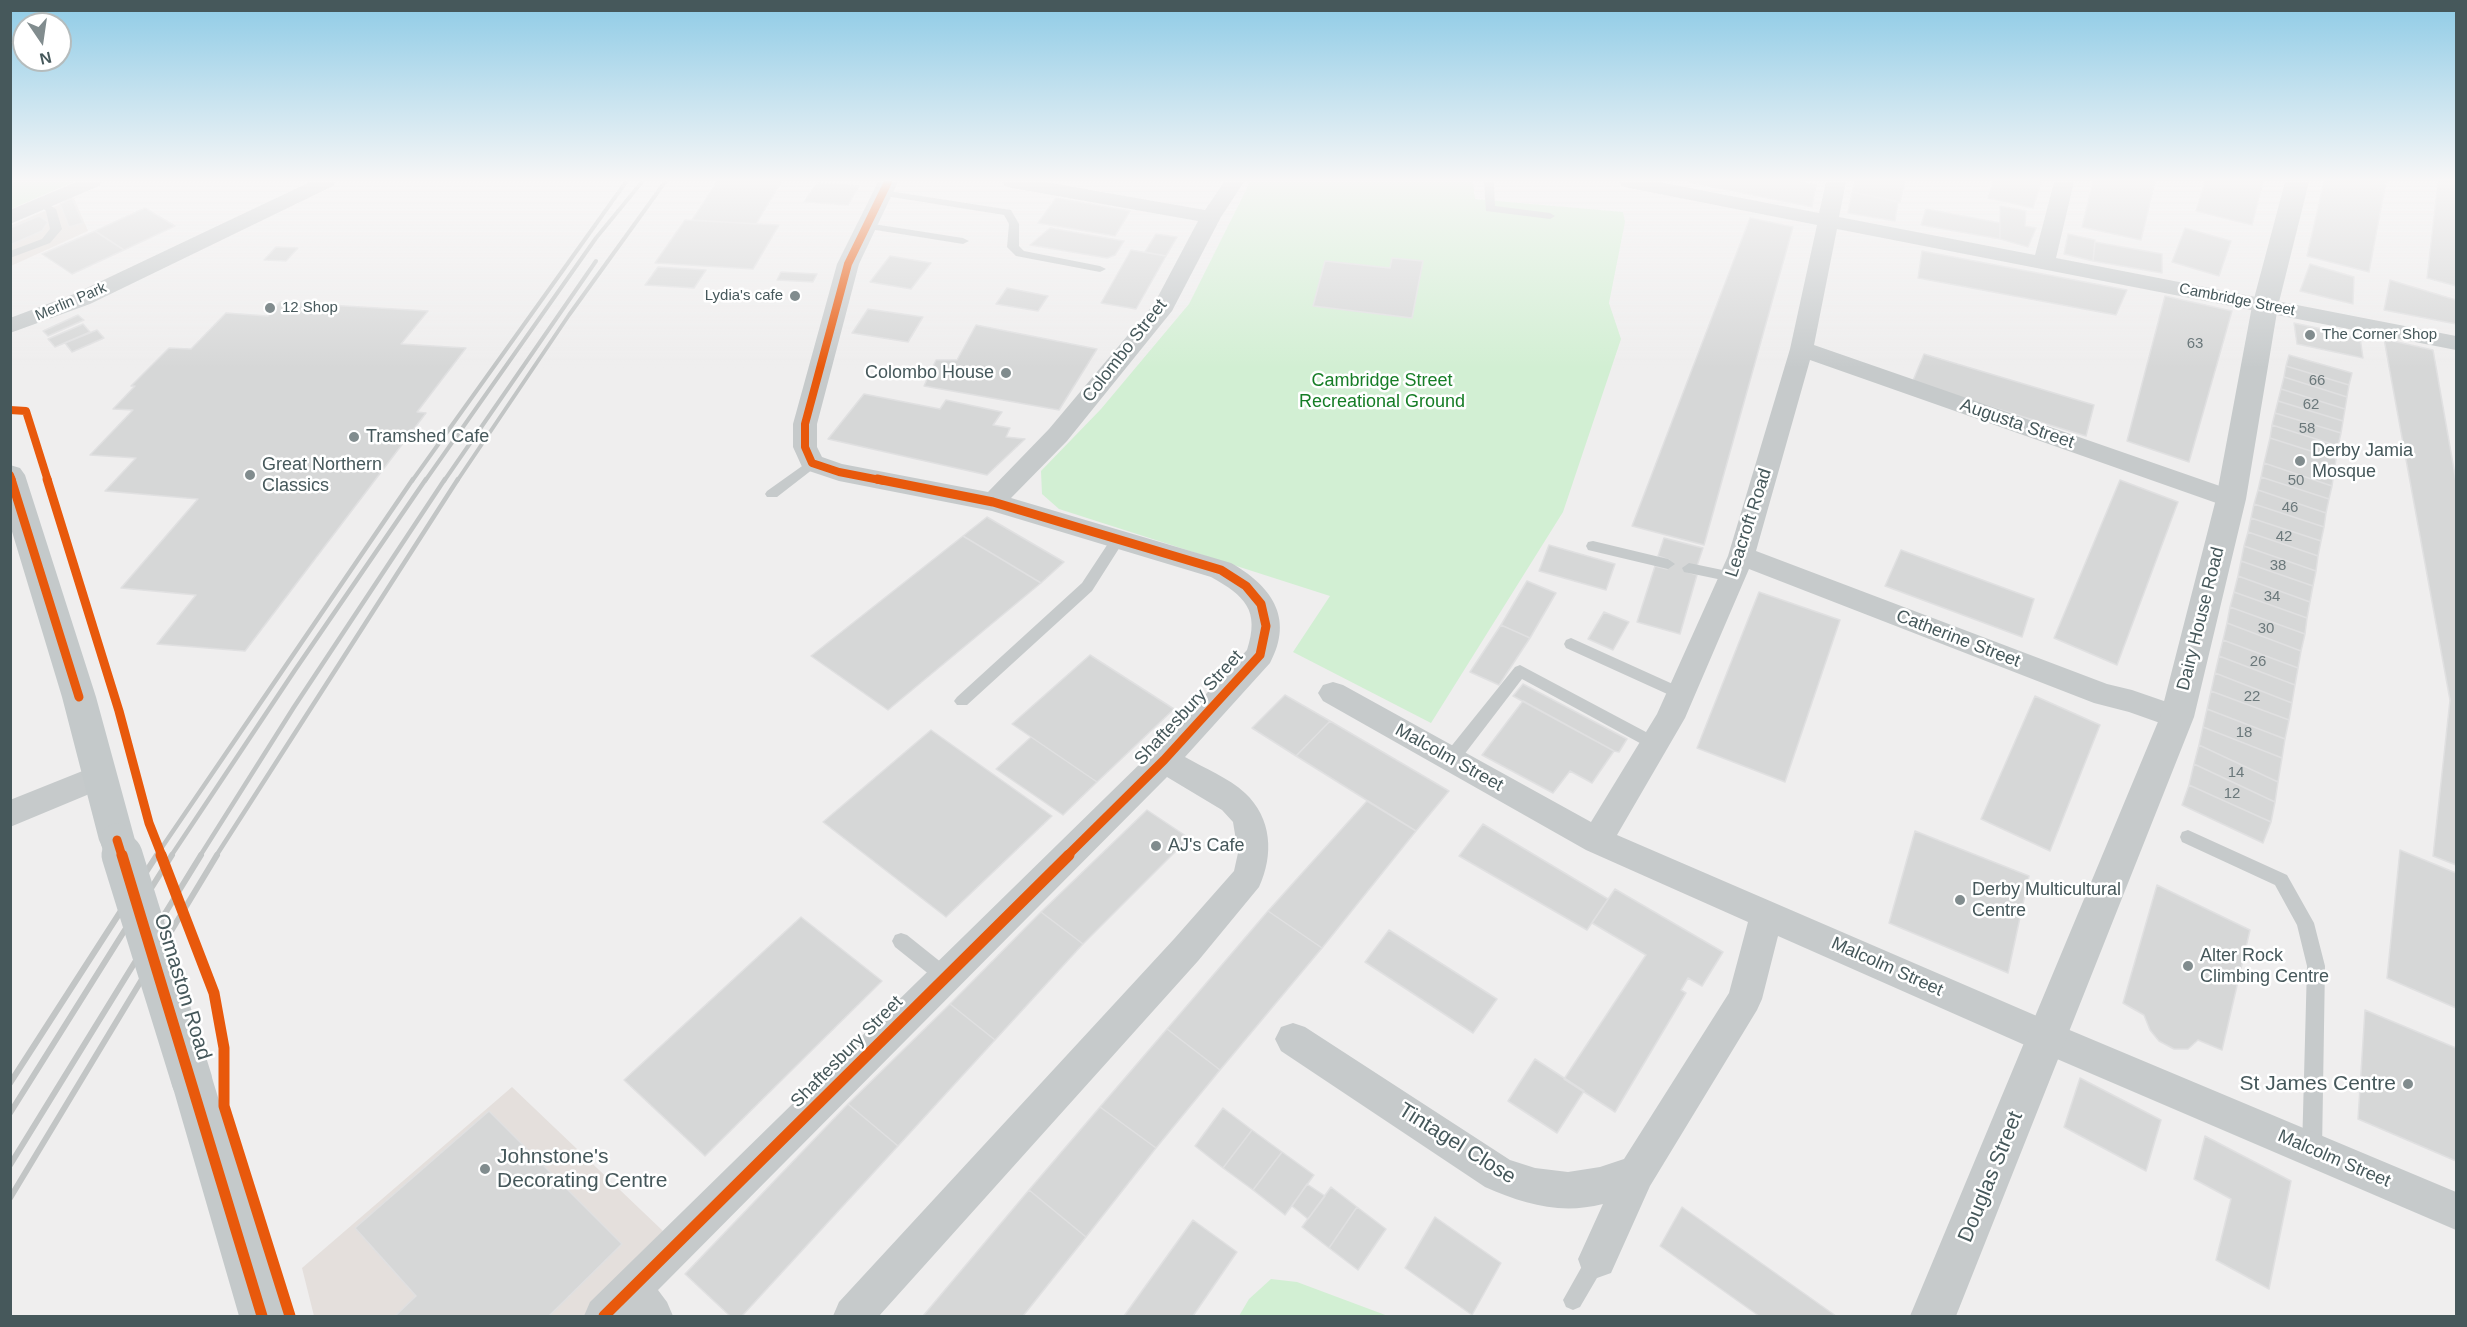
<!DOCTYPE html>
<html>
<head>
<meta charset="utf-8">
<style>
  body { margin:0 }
  #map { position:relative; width:2467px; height:1327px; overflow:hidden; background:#efeeee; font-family:Helvetica,sans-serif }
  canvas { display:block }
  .frame { position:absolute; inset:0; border:12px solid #46585b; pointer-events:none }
  .north { position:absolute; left:12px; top:12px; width:60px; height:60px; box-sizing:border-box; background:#fff; border:2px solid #b5bcbd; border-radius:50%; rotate:167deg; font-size:16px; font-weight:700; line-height:24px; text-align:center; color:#46585b }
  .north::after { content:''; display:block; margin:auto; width:21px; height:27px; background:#818c8e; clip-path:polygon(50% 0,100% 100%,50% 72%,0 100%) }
</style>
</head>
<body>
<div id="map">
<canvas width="2467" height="1327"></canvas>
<div class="frame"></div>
<div class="north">N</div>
</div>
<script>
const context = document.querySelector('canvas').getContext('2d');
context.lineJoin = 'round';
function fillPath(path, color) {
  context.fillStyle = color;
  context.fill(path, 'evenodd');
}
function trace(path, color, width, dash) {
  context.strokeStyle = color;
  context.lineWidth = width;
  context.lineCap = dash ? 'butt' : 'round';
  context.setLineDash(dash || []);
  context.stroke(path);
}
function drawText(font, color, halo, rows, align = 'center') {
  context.font = font + ' Helvetica,sans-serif';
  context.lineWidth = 5;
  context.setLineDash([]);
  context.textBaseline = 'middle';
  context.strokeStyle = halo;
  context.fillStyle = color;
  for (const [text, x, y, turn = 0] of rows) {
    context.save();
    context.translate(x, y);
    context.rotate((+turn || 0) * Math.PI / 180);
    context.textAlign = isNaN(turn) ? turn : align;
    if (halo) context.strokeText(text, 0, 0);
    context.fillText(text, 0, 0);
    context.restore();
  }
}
fillPath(new Path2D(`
  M74,198L88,231L11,266L10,226Z
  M512,1087L663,1231L608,1288L626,1316H314L302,1268Z`), '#e4dfdc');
fillPath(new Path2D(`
  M11,182H73L11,209Z
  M1250,182H1473L1475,199L1623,212L1625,222L1609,303L1621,339L1563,512L1431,723L1293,652L1330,596L1059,509L1042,494L1041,471L1101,409L1189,304Z
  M1271,1279L1297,1282L1388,1316H1239L1249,1299Z`), '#d2efd3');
const building = new Path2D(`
  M717,182H781L756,224L692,220Z
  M1689,182H1801L1816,185L1812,207Z
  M1855,182H1905L1900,202L1852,192Z
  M1993,182H2041L2033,208L1988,198Z
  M2093,182H2155L2141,240L2082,227Z
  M2205,182H2263L2252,225L2196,211Z
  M2324,182H2386L2369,272L2307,256Z
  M2438,182H2456V286L2427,278Z
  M817,183L859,186L848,205L804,202Z
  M1852,192L1898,202L1895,221L1848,213Z
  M72,198L83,223L69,227L60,204Z
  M1056,198L1130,211L1115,236L1038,223Z
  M2000,206L2026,211L2025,226L2036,228L2028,247L2000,239Z
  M145,208L175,226L124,250L95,231Z
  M1926,209L2000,223V239L1921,225Z
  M39,216L48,222L42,231L10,245V228Z
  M1750,218L1793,227L1704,545L1632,526Z
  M685,220L779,225L753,269L655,263Z
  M1050,228L1124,241L1115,255L1107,258L1030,245Z
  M2185,228L2231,241L2219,276L2172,262Z
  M95,231L124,250L72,274L42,254Z
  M1156,234L1177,237L1166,256L1145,252Z
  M2068,234L2095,240L2093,261L2064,254Z
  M2095,242L2162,254V273L2093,261Z
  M276,247L298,248L286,261L264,260Z
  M1131,250L1166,256L1136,309L1101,303Z
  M1922,251L2127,290L2116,315L1918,278Z
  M890,256L931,263L911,289L870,282Z
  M1392,258L1423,261L1412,318L1313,306L1325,261L1390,268Z
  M2310,264L2354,277L2353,304L2300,291Z
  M658,267L706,270L694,288L645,285Z
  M781,272L817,274L813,282L777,280Z
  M2390,280L2456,300V324L2384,310Z
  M1007,288L1048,296L1038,311L996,304Z
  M2165,296L2232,311L2189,462L2127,441Z
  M280,302L428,311L401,344L466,348L417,412L426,413L245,651L157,644L196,595L121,588L198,499L105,491L136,458L90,455L133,410L113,409L135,386H131L169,348L191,349L226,313L268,316Z
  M868,309L923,317L908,342L852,333Z
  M78,315L84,320L48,336L43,331Z
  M2294,323L2360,337L2363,358L2297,344Z
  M83,324L90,332L55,347L48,339Z
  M976,325L1097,349L1059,410L924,386L936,360H957Z
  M97,330L104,338L72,352L65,343Z
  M2384,339L2433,350L2456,481V865L2433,856L2450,700Z
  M1924,354L2094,405L2086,436L1912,383Z
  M2289,355L2352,373L2349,385L2286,366Z
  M2286,366L2349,385L2347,397L2284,377Z
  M2284,377L2347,397L2345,409L2281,389Z
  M2281,389L2345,409L2343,421L2278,401Z
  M864,394L940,409L946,400L1002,412L993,425L1010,428L1006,437L1025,439L987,475L828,439Z
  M2278,401L2343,421L2341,433L2275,413Z
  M2275,413L2341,433L2338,446L2272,425Z
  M2272,425L2338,446L2336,459L2270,438Z
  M2270,438L2336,459L2332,486L2264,463Z
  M2264,463L2332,486L2329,499L2261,477Z
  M2261,477L2329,499L2326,513L2258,490Z
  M2120,480L2178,502L2117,665L2054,638Z
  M2258,490L2326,513L2324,527L2254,504Z
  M2254,504L2324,527L2321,541L2251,518Z
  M987,517L1064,562L1041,583L963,536Z
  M2251,518L2321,541L2318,556L2248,532Z
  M2248,532L2318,556L2316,571L2244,546Z
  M963,536L1041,583L888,710L811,656Z
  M1664,538L1703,548L1697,566L1688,572L1697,575L1680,634L1637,622L1655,566L1667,569L1668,564L1669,560L1658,556Z
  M1549,545L1615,564L1606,590L1539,571Z
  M2244,546L2316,571L2313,586L2241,561Z
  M1901,550L2034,599L2022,637L1885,586Z
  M2241,561L2313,586L2310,602L2238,576Z
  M2238,576L2310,602L2307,618L2234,592Z
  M1527,581L1556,593L1530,638L1501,625Z
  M1759,592L1840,620L1785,782L1697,748Z
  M2234,592L2307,618L2305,634L2230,607Z
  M2230,607L2305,634L2301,651L2227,623Z
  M1604,612L1629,622L1613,650L1588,639Z
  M2227,623L2301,651L2298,668L2223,640Z
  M1501,625L1530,638L1499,685L1470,672Z
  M2223,640L2298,668L2295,685L2219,656Z
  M1090,655L1174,709L1097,782L1012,724Z
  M2219,656L2295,685L2292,703L2215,673Z
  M2215,673L2292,703L2289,720L2211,691Z
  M1523,684L1627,739L1619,752L1614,751L1513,696Z
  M2211,691L2289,720L2285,739L2207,709Z
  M1285,695L1330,721L1296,756L1252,728Z
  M2035,696L2100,725L2050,851L1981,819Z
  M1523,701L1614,751L1592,783L1570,771L1553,793L1482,755Z
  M2207,709L2285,739L2282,758L2203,727Z
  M1330,721L1449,791L1416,831L1296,756Z
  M2203,727L2282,758L2278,782L2199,745Z
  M931,730L1052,816L946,917L823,822Z
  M1031,737L1097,782L1063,815L996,769Z
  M2199,745L2278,782L2275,802L2194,764Z
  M2194,764L2275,802L2271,822L2189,785Z
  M2189,785L2271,822L2263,843L2182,805Z
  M1367,801L1416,831L1322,948L1268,911Z
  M1147,810L1189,838L1083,944L1041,912Z
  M1483,824L1608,899L1587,930L1459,856Z
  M1915,831L2029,876L2008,973L1889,923Z
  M2400,850L2456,873V1008L2387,978Z
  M2157,885L2250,930L2222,1050L2198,1040L2188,1049H2174L2159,1041L2150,1030L2144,1015L2123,1003Z
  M1615,889L1723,952L1702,986L1688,978L1681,990L1686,993L1615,1112L1564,1079L1646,955L1592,923Z
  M1268,911L1322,948L1220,1070L1167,1029Z
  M1041,912L1083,944L995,1040L950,1004Z
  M801,917L882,981L705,1156L624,1080Z
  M1389,930L1497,999L1473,1033L1365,962Z
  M950,1004L995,1040L898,1146L848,1104Z
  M2365,1010L2456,1048V1161L2358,1119Z
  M1167,1029L1220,1070L1156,1148L1100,1107Z
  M1535,1059L1584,1091L1557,1133L1508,1101Z
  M2080,1078L2161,1120L2146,1171L2064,1127Z
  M848,1104L898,1146L742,1316H730L685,1274Z
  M1100,1107L1156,1148L1086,1237L1029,1190Z
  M1223,1108L1252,1130L1223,1168L1195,1146Z
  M489,1111L622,1244L549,1316H395L416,1296L355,1228Z
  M1252,1130L1282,1152L1253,1190L1223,1168Z
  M2205,1136L2291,1181L2269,1289L2216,1260L2231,1199L2194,1179Z
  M1282,1152L1314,1175L1285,1215L1253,1190Z
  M1307,1184L1325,1196L1308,1219L1292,1206Z
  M1331,1187L1357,1207L1329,1248L1302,1227Z
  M1029,1190L1086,1237L1023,1316H923Z
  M1357,1207L1386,1229L1358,1270L1329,1248Z
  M1682,1207L1836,1316H1759L1660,1246Z
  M1435,1217L1501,1263L1472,1315L1405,1268Z
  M1193,1220L1237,1252L1193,1316H1124Z`);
fillPath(building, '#d6d7d7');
trace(building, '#e0e0e1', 1.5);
fillPath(new Path2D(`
  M1484,182H1494L1495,206L1550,213L1555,216L1550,219L1486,211Z
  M883,190L1011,210L1019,224V246L1024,251L1100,266L1106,269L1100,272L1016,256L1007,247L1009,224L1004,215L879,195V191Z
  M43,201L56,209L62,229L50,243L10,258V251L42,239L50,229L46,211L38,204Z
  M867,223L963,238L969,241L963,244L863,228L861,226Z
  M812,459L819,463L817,466L777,497H767L765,494L767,491Z
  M1118,534L1125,539L1092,591L967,705H957L954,701L957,697L1082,583L1113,536Z
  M1593,541L1668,559L1675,564L1668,569L1588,550L1586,546L1588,542Z
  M1689,563L1732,572L1739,577L1732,582L1684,572L1682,568Z
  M1571,638L1686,690L1689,694L1686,698H1676L1566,648L1564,644L1566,640Z
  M1520,665L1661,740L1663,744L1661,748L1655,750L1649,748L1522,679L1457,764L1451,765L1445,764L1443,759L1445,754L1515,667Z
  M2188,830L2287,875L2314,923L2325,966L2322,1150L2319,1157L2312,1160L2305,1157L2302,1150L2307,966L2297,925L2275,885L2182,842L2180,837L2182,832Z
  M901,933L907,935L952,971L955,977L952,983L946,985L940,983L895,947L892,941L895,935Z
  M1597,1249L1604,1252L1607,1259L1604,1266L1580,1307L1573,1310L1566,1307L1563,1300L1590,1252Z`), '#c6cacb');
fillPath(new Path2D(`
  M76,182H102L99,186L10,224V210Z
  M310,182H336L333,186L90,304L10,333V318L74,294Z
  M878,182H898L859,264L817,424V447L822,457L842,464L988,492L1049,429L1154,304L1198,221L1012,188L1005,186L1002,182H1045L1205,210L1224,182H1244L1221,217L1172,311L1067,441L1011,498L1231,563C1270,585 1295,617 1270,663L1185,757C1204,768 1229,778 1245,793C1272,818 1274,855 1259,887L1198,961L879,1316H833L839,1302L1174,939L1234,871L1238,853L1233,822L1222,810L1167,777L658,1290L667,1302L673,1316H584L590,1302L1153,751L1247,650C1260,610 1245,596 1211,577L992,511L839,481L803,469L793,447V424L837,264Z
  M1619,182H1659L1819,213L1826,182H1846L1839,217L2035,255L2054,182H2074L2056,258L2456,336V350L1837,229L1814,345L2240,493L2244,499L2240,505L2231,508L2222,505L1810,360L1756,551L2107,684L2132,690L2187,709L2192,717L2187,725L2177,729L2129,712L2094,703L1749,569L1685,718L1617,835L2060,1026L2456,1192V1230L2036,1050L1778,936L1762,999L1757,1010L1650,1186L1611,1273L1597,1278L1583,1273L1578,1259L1603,1204C1560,1215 1524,1204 1485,1187L1281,1051L1275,1039L1281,1027L1293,1023L1305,1027L1510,1160L1535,1168L1568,1172L1600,1167L1624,1159L1729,993L1748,922L1586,850L1323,701L1318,693L1323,685L1333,682L1343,685L1591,822L1657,714L1728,556L1790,349L1817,225L1629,188L1622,186Z
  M100,764L111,767L115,776L111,785L10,827V800Z`), '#c6cacb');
fillPath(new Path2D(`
  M2285,182H2309L2278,306L2246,499L2194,717L1956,1316H1910L2160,717L2216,499L2252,306Z`), '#c6cacb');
fillPath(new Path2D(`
  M10,465L20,468L25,475L96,697L135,840L130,851L117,856L104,851L99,840L62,697L10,525Z
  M192,1061L207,1067L213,1081L285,1316H239L171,1081L177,1067Z`), '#c4c9ca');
trace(new Path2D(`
  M412,481L626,182
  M425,481L596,238L642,182
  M444,481L596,261
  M457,481L569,315L665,182`), '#c2c5c5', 4);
trace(new Path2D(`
  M156,856L413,479
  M171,856L295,670L426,479
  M200,856L294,707L445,479
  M216,856L458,479`), '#c2c5c5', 4.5);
trace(new Path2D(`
  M10,1083L157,855
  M10,1113L172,855
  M10,1165L201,855
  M10,1198L217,855`), '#c2c5c5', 6);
trace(new Path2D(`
  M117,840L122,856`), '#c4c9ca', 33);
trace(new Path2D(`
  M122,855L192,1081`), '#c4c9ca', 41);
trace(new Path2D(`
  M10,410L26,411L48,481
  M10,475L12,481
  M885,481L839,472L812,463L805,447V424L848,264L888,182`), '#e8590c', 8);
trace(new Path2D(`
  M11,479L79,697
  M47,479L119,711L149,823L162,856
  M877,479L993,502L1221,570L1246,586L1261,604L1266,626L1260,655L1164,760L1067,856
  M117,840L122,856`), '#e8590c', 9);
trace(new Path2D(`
  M122,855L262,1316
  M161,855L214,993L224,1048V1106L290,1316
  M604,1316L1069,855`), '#e8590c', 11);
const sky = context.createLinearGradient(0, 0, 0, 368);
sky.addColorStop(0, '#8ecbe6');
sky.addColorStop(0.49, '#f8f7f7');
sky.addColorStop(1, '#f8f7f700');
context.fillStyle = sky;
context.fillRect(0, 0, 2467, 368);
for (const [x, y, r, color] of [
  [795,296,6,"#818c8e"],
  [270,308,6,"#818c8e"],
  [2310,335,6,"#818c8e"],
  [1006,373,6,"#818c8e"],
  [354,437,6,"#818c8e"],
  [2300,461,6,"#818c8e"],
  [250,475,6,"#818c8e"],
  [1156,846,6,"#818c8e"],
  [1960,900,6,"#818c8e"],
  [2188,966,6,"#818c8e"],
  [2408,1084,6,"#818c8e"],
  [485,1169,6,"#818c8e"]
]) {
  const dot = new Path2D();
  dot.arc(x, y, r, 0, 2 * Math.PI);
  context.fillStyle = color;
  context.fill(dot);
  trace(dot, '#fff', 2);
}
drawText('15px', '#46585b', '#fff', [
  ["Lydia's cafe",783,296,"right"],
  ["12 Shop",282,308],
  ["The Corner Shop",2322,335]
], 'left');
drawText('15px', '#46585b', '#fff', [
  ["Cambridge Street",2237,300,11],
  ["Merlin Park",71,302,-23]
]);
drawText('15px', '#6b787b', null, [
  ["63",2195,344],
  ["66",2317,381],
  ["62",2311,405],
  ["58",2307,429],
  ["50",2296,481],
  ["46",2290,508],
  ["42",2284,537],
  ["38",2278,566],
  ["34",2272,597],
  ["30",2266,629],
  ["26",2258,662],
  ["22",2252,697],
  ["18",2244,733],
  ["14",2236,773],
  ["12",2232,794]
]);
drawText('18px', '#46585b', '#fff', [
  ["Colombo Street",1125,351,-52],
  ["Augusta Street",2017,424,19],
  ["Leacroft Road",1749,523,-72],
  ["Dairy House Road",2201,619,-76],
  ["Catherine Street",1958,639,21],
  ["Shaftesbury Street",1189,708,-47],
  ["Malcolm Street",1449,758,29],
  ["Malcolm Street",1887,967,24],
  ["Shaftesbury Street",847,1052,-45],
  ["Malcolm Street",2334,1159,23]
]);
drawText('18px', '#46585b', '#fff', [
  ["Colombo House",994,373,"right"],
  ["Tramshed Cafe",366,437],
  ["Derby Jamia",2312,451],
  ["Mosque",2312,472],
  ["Great Northern",262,465],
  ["Classics",262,486],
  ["AJ's Cafe",1168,846],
  ["Derby Multicultural",1972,890],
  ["Centre",1972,911],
  ["Alter Rock",2200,956],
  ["Climbing Centre",2200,977]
], 'left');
drawText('18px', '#167d26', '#fff', [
  ["Cambridge Street",1382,381],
  ["Recreational Ground",1382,402]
]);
drawText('21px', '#46585b', '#fff', [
  ["Osmaston Road",182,987,73],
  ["Tintagel Close",1457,1144,32],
  ["Douglas Street",1991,1177,-68]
]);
drawText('21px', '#46585b', '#fff', [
  ["St James Centre",2396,1084],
  ["Johnstone's",497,1157,"left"],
  ["Decorating Centre",497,1181,"left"]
], 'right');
</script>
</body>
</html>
